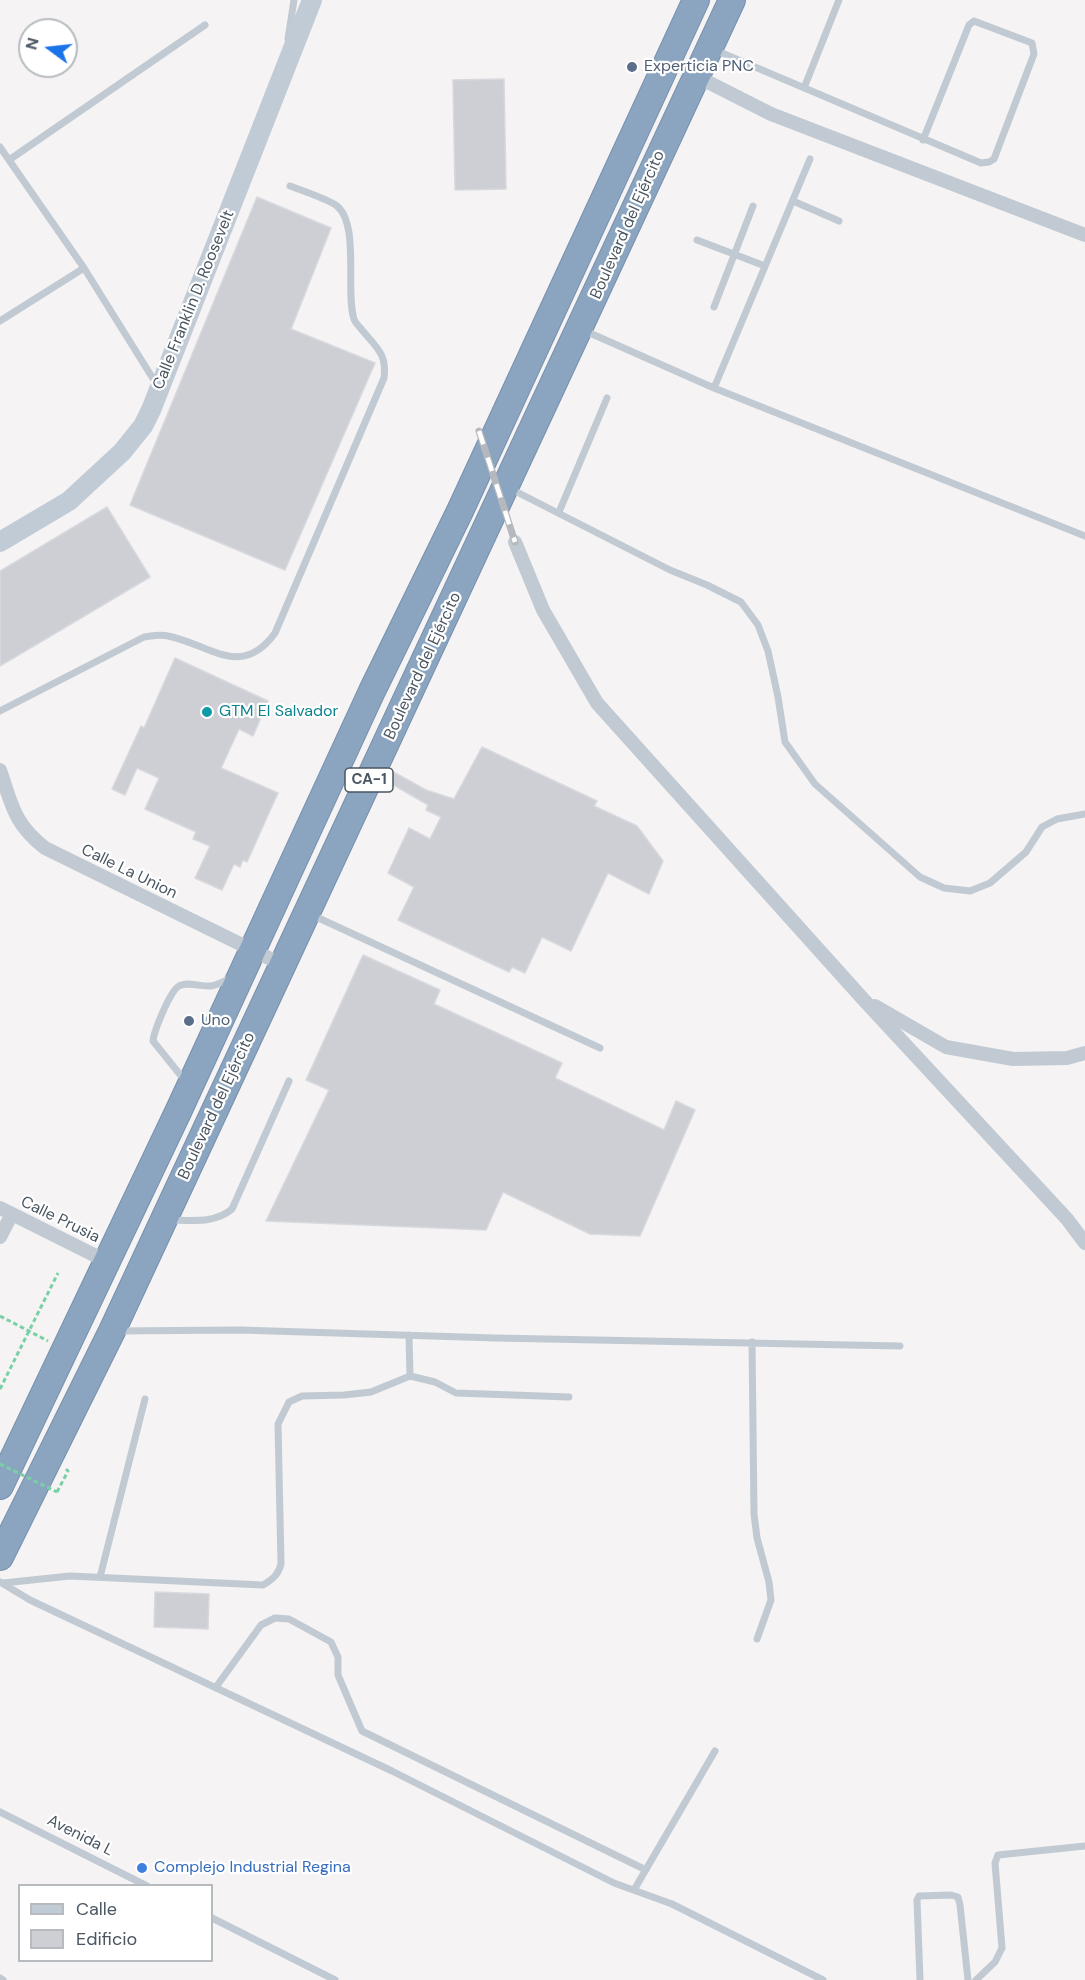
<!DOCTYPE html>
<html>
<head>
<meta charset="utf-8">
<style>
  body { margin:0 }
  #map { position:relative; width:1085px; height:1980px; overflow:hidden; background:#f5f3f3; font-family:"DM Sans",sans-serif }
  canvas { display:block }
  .legend { position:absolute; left:18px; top:1884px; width:195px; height:78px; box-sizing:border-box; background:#fff; border:2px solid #b7bbc0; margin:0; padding:8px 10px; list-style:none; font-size:18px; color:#4a5661 }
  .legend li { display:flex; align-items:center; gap:12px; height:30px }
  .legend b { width:30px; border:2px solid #b7bbc0 }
  .north { position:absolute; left:18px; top:18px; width:60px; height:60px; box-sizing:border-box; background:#fff; border:2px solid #b7bbc0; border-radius:50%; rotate:285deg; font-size:16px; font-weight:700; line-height:24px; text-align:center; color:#4a5661 }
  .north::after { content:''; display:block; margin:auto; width:21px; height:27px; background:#1a73e8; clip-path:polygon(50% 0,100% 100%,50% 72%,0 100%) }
</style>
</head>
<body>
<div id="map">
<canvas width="1085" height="1980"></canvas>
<ul class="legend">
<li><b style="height:8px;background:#c1cbd6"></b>Calle</li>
<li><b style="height:16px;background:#cdcfd5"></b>Edificio</li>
</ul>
<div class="north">N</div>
</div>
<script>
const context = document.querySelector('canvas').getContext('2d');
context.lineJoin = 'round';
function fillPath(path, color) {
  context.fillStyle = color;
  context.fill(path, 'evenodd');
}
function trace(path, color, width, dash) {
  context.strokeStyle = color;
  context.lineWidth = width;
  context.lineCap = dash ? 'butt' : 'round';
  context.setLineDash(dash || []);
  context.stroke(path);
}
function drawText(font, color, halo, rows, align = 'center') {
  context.font = font + ' "DM Sans",sans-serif';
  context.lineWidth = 4.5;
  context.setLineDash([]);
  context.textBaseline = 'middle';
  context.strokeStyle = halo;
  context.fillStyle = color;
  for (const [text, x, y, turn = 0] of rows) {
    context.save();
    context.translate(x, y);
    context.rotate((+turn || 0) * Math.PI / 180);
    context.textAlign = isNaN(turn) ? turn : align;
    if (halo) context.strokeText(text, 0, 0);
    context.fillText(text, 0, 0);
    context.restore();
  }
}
const building = new Path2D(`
  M504,79L506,189L455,190L453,80Z
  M257,197L331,228L291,329L375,363L285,570L130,505Z
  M107,507L150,577L0,666V571Z
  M175,658L268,701L253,736L239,729L221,768L278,793L247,862L243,860L240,867L234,864L222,890L195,878L210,846L193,839L196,832L145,809L159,778L137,768L125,795L112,789L141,726L144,728Z
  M482,747L597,801L594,806L637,826L663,861L649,894L608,873L571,951L542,937L525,973L512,967L509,972L398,920L414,887L388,873L409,828L430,839L441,817L426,810L428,805L385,780L390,770L426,790L454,799Z
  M363,955L440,990L434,1004L562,1063L555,1078L664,1130L676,1101L695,1110L640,1236L590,1234L503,1192L486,1230L266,1221L329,1090L306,1080Z
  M155,1592L209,1594L208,1629L154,1627Z`);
fillPath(building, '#cdcfd5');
trace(building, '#d7d9de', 1.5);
const highway = new Path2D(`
  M0,1486L178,1112L372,691L460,511L696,0
  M0,1557L112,1331L732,0`);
trace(highway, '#7690ad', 28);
trace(new Path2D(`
  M0,1316L48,1341
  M0,1389L58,1273
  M57,1492L68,1471L66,1469`), '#7ad0a6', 3, [4.5, 3]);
trace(new Path2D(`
  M288,39L294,0
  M715,50L981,163L989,162L994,159L1034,54L1032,43L974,21L969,25L923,140
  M804,88L839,0
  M0,147L84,268L157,385
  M9,160L205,25
  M793,201L839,221
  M697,240L765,266
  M714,307L753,206
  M0,321L84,268
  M583,330L714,388L810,159
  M714,388L1085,536
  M509,488L670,570L707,585L741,602L758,625L768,651L778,697L785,742L815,784L920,877L944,888L970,891L990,883L1026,852L1042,827L1057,819L1085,814
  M559,512L607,398
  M0,711L144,637C152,636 160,634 168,636C209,644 241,680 275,633L384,378C387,354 377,348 362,330C360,327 355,323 354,319C345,292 360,225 337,206C330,200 301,190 290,186
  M312,915L600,1048
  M182,1077L153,1041C154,1031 170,991 179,986C187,981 202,987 211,986C219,985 226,980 233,977
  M169,1220C192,1220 214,1224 232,1209L289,1081
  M117,1331L240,1330L495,1338L900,1346
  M409,1335L410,1376
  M752,1342L754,1514L757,1538L769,1582L771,1600L757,1639
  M100,1577L145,1399
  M0,1582L30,1600L392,1771L614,1883L672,1904L823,1980
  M3,1583L70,1576L263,1585C273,1579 278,1575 281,1564L278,1424L289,1402L302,1396L344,1395L371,1392L410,1376L435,1382L456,1393L569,1397
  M216,1687L261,1625L275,1618L289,1619L331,1642L338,1657V1675L362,1731L646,1870
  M0,1812L147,1886
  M634,1890L715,1751
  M212,1918L335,1980
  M0,1978L3,1980
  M920,1980L917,1900L919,1896L951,1895L958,1897L960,1905L968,1980
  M976,1980L995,1962L1002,1948L995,1863L998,1855L1085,1846`), '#c1cad2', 7);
trace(new Path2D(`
  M696,76L771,114L1085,235
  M515,542L543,610L597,703L863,999L1067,1219L1085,1243
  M0,770C12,805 14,824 45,848L283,965
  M875,1006L946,1047L1013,1059L1067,1058L1085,1053
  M0,1208L106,1261
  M0,1237L12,1214`), '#c1cad2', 14);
trace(new Path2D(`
  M0,542L69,501L122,452L143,426L151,410L312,0`), '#c1cbd6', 20);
trace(highway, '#8ba5c1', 26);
const rail = new Path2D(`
  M479,431L515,542`);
trace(rail, '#b5b8bd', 7);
trace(rail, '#fff', 4.5, [14]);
trace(new Path2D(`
  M0,1464L57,1492`), '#7ad0a6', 3, [4.5, 3]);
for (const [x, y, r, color] of [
  [632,67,6,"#5c6f8a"],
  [207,712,6,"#0f9aa8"],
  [189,1021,6,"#5c6f8a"],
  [142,1868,6,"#3f7fe0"]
]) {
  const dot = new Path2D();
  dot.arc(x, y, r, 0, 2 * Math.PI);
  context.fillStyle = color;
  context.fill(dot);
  trace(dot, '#fff', 2);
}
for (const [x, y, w] of [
  [369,780,48]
]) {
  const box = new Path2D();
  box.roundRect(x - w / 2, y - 12, w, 24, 4.5);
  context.fillStyle = '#fff';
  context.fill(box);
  trace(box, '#4a5661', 1.5);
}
drawText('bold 15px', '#4a5661', null, [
  ["CA-1",369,780]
]);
drawText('16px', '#4e5e75', '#fff', [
  ["Experticia PNC",644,67],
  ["Uno",201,1021]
], 'left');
drawText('16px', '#4a5661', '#fff', [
  ["Boulevard del Ejército",628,225,-66],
  ["Calle Franklin D. Roosevelt",194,300,-68],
  ["Boulevard del Ejército",423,666,-65],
  ["Calle La Union",129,872,26],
  ["Boulevard del Ejército",217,1106,-65],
  ["Calle Prusia",60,1220,26],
  ["Avenida L",80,1836,27]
]);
drawText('16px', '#0d838f', '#fff', [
  ["GTM El Salvador",219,712]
], 'left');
drawText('16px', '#366cbe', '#fff', [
  ["Complejo Industrial Regina",154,1868]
], 'left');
</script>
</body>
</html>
